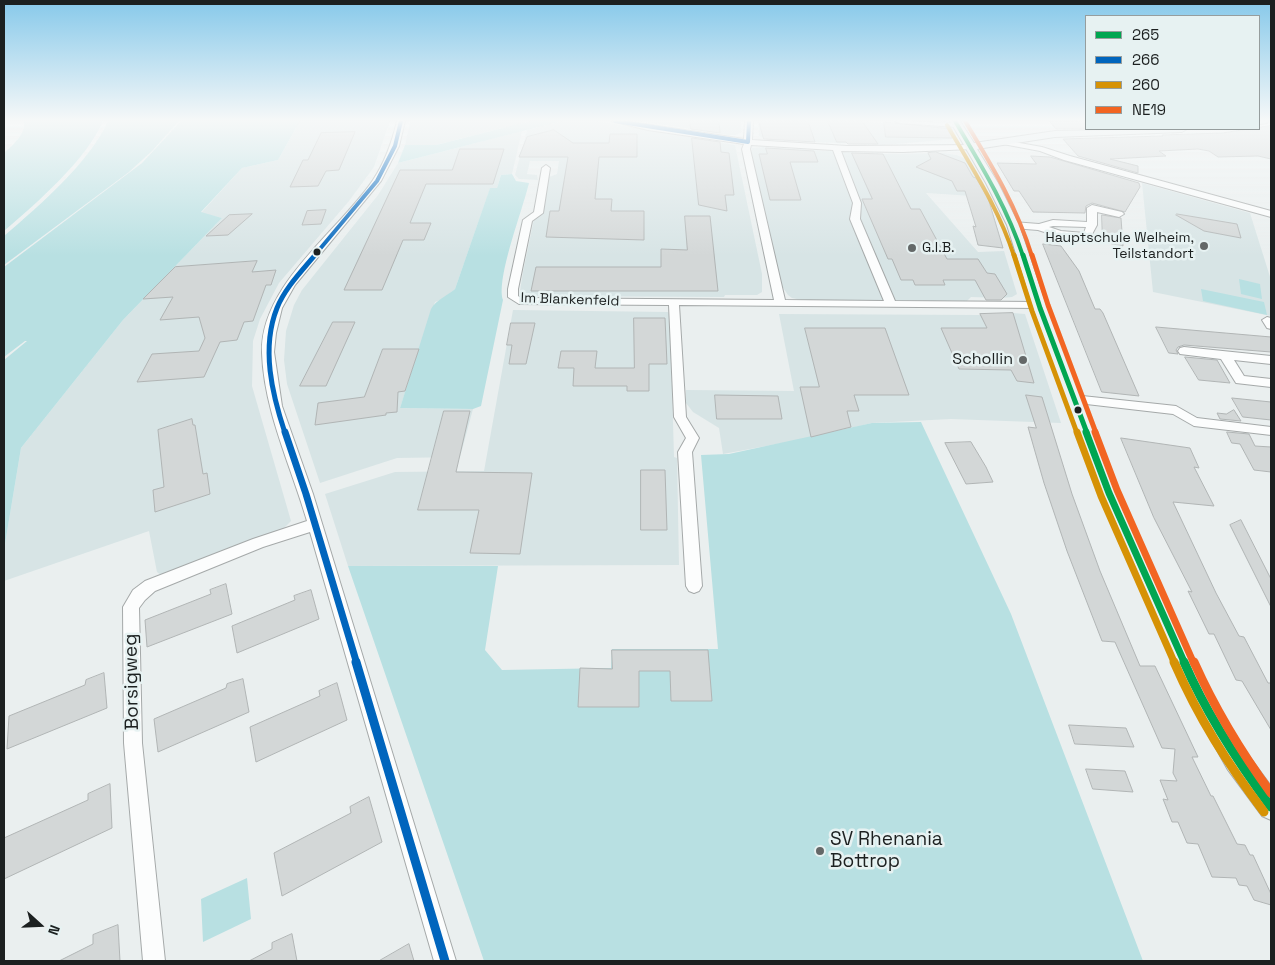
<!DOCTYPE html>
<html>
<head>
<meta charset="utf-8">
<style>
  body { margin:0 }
  #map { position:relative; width:1275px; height:965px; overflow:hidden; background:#eaefef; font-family:"Space Grotesk",sans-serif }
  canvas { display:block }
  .frame { position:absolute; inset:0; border:5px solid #1c2020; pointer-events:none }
  .legend { position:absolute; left:1085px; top:15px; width:175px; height:115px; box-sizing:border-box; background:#e7f2f2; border:1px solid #969e9e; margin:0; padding:6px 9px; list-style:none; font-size:15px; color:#1c2020 }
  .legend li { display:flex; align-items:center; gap:10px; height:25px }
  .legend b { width:25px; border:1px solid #969e9e }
  .north { position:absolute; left:15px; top:900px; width:50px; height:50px; -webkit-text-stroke:4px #e7f2f2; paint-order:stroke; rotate:110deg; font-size:14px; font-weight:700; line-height:20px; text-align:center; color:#1c2020 }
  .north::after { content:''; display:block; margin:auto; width:18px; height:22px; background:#1c2020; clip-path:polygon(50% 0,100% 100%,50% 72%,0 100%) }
</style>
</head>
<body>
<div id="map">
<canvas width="1275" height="965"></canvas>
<div class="frame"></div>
<ul class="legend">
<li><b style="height:6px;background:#00a651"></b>265</li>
<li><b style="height:6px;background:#0065bd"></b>266</li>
<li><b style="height:6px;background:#d69205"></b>260</li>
<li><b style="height:6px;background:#f26522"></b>NE19</li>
</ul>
<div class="north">N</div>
</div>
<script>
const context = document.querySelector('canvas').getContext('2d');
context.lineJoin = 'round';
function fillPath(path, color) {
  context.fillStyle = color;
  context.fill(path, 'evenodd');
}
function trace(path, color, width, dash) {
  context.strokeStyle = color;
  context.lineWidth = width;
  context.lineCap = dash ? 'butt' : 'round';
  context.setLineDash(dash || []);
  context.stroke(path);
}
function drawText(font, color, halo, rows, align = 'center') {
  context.font = font + ' "Space Grotesk",sans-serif';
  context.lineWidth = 5;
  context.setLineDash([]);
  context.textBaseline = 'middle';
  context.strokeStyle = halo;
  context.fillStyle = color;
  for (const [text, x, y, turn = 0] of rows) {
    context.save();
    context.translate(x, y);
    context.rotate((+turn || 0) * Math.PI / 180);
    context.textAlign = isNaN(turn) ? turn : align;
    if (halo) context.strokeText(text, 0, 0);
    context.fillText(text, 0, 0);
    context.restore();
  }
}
fillPath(new Path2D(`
  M300,121H390L374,167L349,201L279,283L260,319L253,341L252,386L291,521L282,530L161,575L157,572L149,531L4,581V550L21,448L123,320L222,218L201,213L242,168L278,160Z
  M410,121H530L436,145H405Z
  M562,121H597L735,145L762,274V292L757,295H725L724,297L532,296L523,293L520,291L523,272L534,219L542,214L549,177L557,174L559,161H530L527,174L537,175L538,180L519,179L515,175L527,130Z
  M639,121H741L742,132L736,135H728Z
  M758,121H858L945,127L948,128L954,139L884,145L767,140L759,136Z
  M522,131L512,174L501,175L497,188L490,189L455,289L445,298L435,302L400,408L473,409L460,457L397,458L320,483L287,384L284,360L286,331L294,305L302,290L378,195L398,163Z
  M763,147L879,154L943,153L957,155L966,159L987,197L926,193L978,252L1004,251L1017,294L1012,297L1001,298L971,297L967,301L801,300L792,298L788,295L782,286L751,153L752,148Z
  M1142,183L1250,213L1271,280V316L1153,292Z
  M513,310L668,312L670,316L674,457L677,458L679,565L348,566L325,494L395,472L484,471Z
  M1013,313L1025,314L1061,423L951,419L872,423L804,439L723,454L719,428L693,412L686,403V390L794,391L779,314L979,315Z`), '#d7e4e5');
fillPath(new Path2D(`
  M24,121H103C87,159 36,204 4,231V153C13,145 26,134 24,121Z
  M108,121H179L152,151L129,172L4,265V236C39,206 89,163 108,121Z
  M181,121H300L278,160L242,168L201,212L222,218L123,320L21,448L4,550V360L27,341H25L4,357V267L142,163Z
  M530,121H562L398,163L405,145H436Z
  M512,174L516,181L529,183C523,209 496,278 503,300L481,406L473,409L400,408L431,309C436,300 447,296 455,289L490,188H497L501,175Z
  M1239,279L1260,284L1262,299L1241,294Z
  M1201,289L1264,302L1267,315L1203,301Z
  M921,422L1011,614L1143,961H484L348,566H498L485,650L502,670L611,668L612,649H718L701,455L729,454L872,423Z
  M247,878L251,919L203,942L201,899Z`), '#b8e0e2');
const building = new Path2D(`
  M690,121H719L720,133L691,129Z
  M759,121H808L815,142L764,139Z
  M828,121H862L878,144H848L846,142H837Z
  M1081,121H1086V129H1056L1050,122Z
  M884,122L952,129V138L886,137Z
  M1271,126V159L1258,156L1218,157L1209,151L1198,149L1159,151L1166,156L1110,159L1138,166V173L1078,156L1063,139L1163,136L1162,135L1222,133Z
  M554,130L573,143H609L610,134H637V157H599L595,199H612L611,211H644V240L546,237L550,211H559L568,157H519L527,137Z
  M355,132L339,170L326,171L318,186L290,187L303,160H308L321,133Z
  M692,138L720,142L721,152L729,153L734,195H725L727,211L699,205Z
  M766,148L814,151L818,162H790L801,200H770L759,154H767Z
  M460,149H504L493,184H426L410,223H431L424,240H403L382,290H344L400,170H452Z
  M936,152L965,163L973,177L976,178L988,198L1003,248L978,245L973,226L976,227L965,191H957L952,181L916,167L931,159L928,153Z
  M852,153L883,154L911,209H920L947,259H978L987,273L995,274L1007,294L1001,300H986L975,280H943L945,285H915L913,280H901L892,259H888L862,199H872Z
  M1031,156L1050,157L1139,183L1140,187L1125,212L1092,203L1086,206L1085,213L1033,212L1019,191H1014L997,163L1036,164Z
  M326,210L321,224L302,225L307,211Z
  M252,214L228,235L206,236L229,215Z
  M1177,214L1237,224L1241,238L1204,231L1176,215Z
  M1102,215L1121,218L1123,246L1103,242Z
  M685,216H710L718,291H531L536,267H661V249L687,250Z
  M1043,244L1061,246L1079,271L1095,309H1100L1103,313L1139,396L1102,392Z
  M257,261L252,272L276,270L271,285H266L253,321L244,322L237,340L220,342L204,377L137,382L152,354L199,351L205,338L199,317L160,320L173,297L143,299L175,267Z
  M1013,313L1034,383L1017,381L1011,370L959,369L941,328H987L980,314Z
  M634,318H665L667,364H649V391H627V386H573L574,368H558L561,351H597L595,368H634Z
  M333,322H355L326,386H300Z
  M511,323H535L526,364H509L512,345H507Z
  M1156,327L1271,337V352L1184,345L1178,347L1176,350L1178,354L1169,353Z
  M805,328H885L909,395H854L859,411H847L851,427L811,437L800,387H819Z
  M383,349H419L405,391L398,392L397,412L386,413V415L315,425L318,403L364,397Z
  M1185,357L1217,360L1230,383L1199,380Z
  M715,395L778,396L782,419H717Z
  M1026,395L1042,397L1072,494L1100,571L1140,666H1155L1198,757H1192L1211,796H1213L1237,844L1245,845L1250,855H1253L1271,894V905L1254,900L1247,886L1239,885L1236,878L1212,877L1198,844L1187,843L1178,822H1172L1163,799L1168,800L1160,780L1177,781L1173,773L1175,749L1162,748L1115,642L1102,641L1067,551L1044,483L1028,427L1036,428Z
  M1232,398L1271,402V420L1243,417Z
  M1234,410L1241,421L1220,419L1217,413L1226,414Z
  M444,411H470L456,472L532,473L520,554L470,553L479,510H418Z
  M192,419L193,425H195L203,474L207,473L210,494L155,512L153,490L164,487L158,430Z
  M1227,432L1249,434L1255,446L1271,447V472L1254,470L1240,444L1232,443Z
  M1121,438L1190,448L1199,468L1194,467L1214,506L1173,502L1216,593L1239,636L1244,637L1268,683H1271V730L1242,681L1236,680L1214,634H1209L1188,591L1192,592L1154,518Z
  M971,442L986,467L993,482L966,484L945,443Z
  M641,470H665L667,530H641Z
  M1241,520L1271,579V607L1230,525Z
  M226,584L232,614L147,647L145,620L211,594L210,590Z
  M311,590L319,619L237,653L232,626L295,600L294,596Z
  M612,650H708L712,701H671L670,671H639V707H578L580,668L612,669Z
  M104,673L107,708L7,749L9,716L85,685L86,680Z
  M243,679L249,712L158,752L154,719L226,688L227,684Z
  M337,683L347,720L256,762L250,727L320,696L319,691Z
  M1069,725L1126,728L1134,747L1075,744Z
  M1086,769L1125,771L1133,792L1093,789Z
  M110,784L112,828L4,879V838L88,800V794Z
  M369,797L382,842L282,896L274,853L351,813L350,807Z
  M118,925L120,961H59L93,944V935Z
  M292,934L297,961H249L272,949V943Z
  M409,944L414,961H379Z`);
fillPath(building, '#d3d7d7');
trace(building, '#b1b5b5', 1);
const street = new Path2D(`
  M397,121H405L399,146L381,181L295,285L282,308L276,333L274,352L282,406L313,494L456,961H434L310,532L263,547L155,591L145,600L139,608L142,743L165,961H143L124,743L123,607L133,590L145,581L253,539L307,521C291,466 264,411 262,353C260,285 338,232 373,180C385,162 392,142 397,121Z
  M611,121H625L744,139L745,121H753L752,140L847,146L975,145L976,147L972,149L903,152L841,151L861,203L860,219L895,301L1039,302L1044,305L1039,308L679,305L686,417L699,438L692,452L702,586L699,591L694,593L689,591L686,586L678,452L686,438L674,417L669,305L519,304L508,297V289L523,220L534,212L542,168L546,165L550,168L543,213L532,221L518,289V296L521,298L774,300L742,149L744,144L648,130ZM751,145L833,150L853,203L850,219L884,301L785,300L750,149Z
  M895,121L957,123L961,125L957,127L899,123Z
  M1003,140L1042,147L1070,156L1271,211V217L1064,160L1040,151L1003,144Z
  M1092,205L1122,212L1124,214L1119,217L1097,212V225L1090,238L1087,239L1060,237L1038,230L1013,228L1008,225L1013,222L1039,224L1053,220L1087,222V208ZM1053,226L1086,227L1084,233L1061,231L1049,227Z
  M1267,317L1271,318V329L1267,328L1262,320Z
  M1184,347L1271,356V364L1234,360L1244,376L1271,379V387L1236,383L1221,359L1180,354L1178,351L1180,348Z
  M1073,395L1176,406L1197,418L1271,427V435L1194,426L1173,414L1069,402L1067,399Z`);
const secondary = new Path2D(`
  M950,121H960L974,143L1055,131L1187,129L1182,132L1055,137L977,149L998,183L1019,225L1047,308L1118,493L1207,688L1246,752L1271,786V820L1262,816L1228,770L1191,704L1100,493L1033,308L1007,225L986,183Z
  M1259,121H1268L1267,123L1259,124Z`);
trace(street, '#a5a9a9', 2);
trace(secondary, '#a5a9a9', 2);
fillPath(street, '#fcfdfd');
fillPath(secondary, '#ebf2f3');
trace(new Path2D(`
  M955,121C981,165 1007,207 1023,256`), '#00a651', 4);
trace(new Path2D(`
  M1023,255L1040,308L1087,433`), '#00a651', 5);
trace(new Path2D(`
  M1086,432L1109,493L1185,664`), '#00a651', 7);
trace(new Path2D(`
  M1184,662C1207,715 1237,761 1271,807`), '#00a651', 9);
trace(new Path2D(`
  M615,121L748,142L749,121
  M314,256L377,181L395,146L401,121`), '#0065bd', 4);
trace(new Path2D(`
  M285,433C272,394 261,348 277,308C285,288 301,272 315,255`), '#0065bd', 5);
trace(new Path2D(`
  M285,432L306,494L357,664`), '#0065bd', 7);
trace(new Path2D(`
  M356,662L445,961`), '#0065bd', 9);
trace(new Path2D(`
  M947,125C972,168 999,209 1014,256`), '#d69205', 4);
trace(new Path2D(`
  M1014,255L1032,311L1077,433`), '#d69205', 5);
trace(new Path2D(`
  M1077,432L1101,496L1175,664`), '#d69205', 7);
trace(new Path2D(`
  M1174,662C1199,719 1227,763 1264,812`), '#d69205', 9);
trace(new Path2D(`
  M965,121C992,166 1016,205 1032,256`), '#f26522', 4);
trace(new Path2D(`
  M1032,255L1048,305L1096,433`), '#f26522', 5);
trace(new Path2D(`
  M1095,432L1117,490L1194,664`), '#f26522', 7);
trace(new Path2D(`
  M1194,662C1215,709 1241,752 1271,793`), '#f26522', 9);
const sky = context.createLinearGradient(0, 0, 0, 256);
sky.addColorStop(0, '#87c9ea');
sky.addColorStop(0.47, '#f6f8f8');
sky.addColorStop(1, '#f6f8f800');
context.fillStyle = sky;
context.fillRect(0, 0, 1275, 256);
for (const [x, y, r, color] of [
  [1204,246,5,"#646868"],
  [912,248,5,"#646868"],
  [317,252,4.5,"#1c2020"],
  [1023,360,5,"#646868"],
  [1078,410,4.5,"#1c2020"],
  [820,851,5,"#646868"]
]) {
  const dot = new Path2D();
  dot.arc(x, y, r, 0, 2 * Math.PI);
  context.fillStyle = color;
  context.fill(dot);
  trace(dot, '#e7f2f2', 2);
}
drawText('14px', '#1c2020', '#e7f2f2', [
  ["Hauptschule Welheim,",1194,238],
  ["Teilstandort",1194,254],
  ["G.I.B.",922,248,"left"]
], 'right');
drawText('14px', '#1c2020', '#e7f2f2', [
  ["Im Blankenfeld",570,300,2]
]);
drawText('16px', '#1c2020', '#e7f2f2', [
  ["Schollin",1013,360]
], 'right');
drawText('19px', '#1c2020', '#e7f2f2', [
  ["Borsigweg",132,682,-91]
]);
drawText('19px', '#1c2020', '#e7f2f2', [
  ["SV Rhenania",830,840],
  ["Bottrop",830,862]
], 'left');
</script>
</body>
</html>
